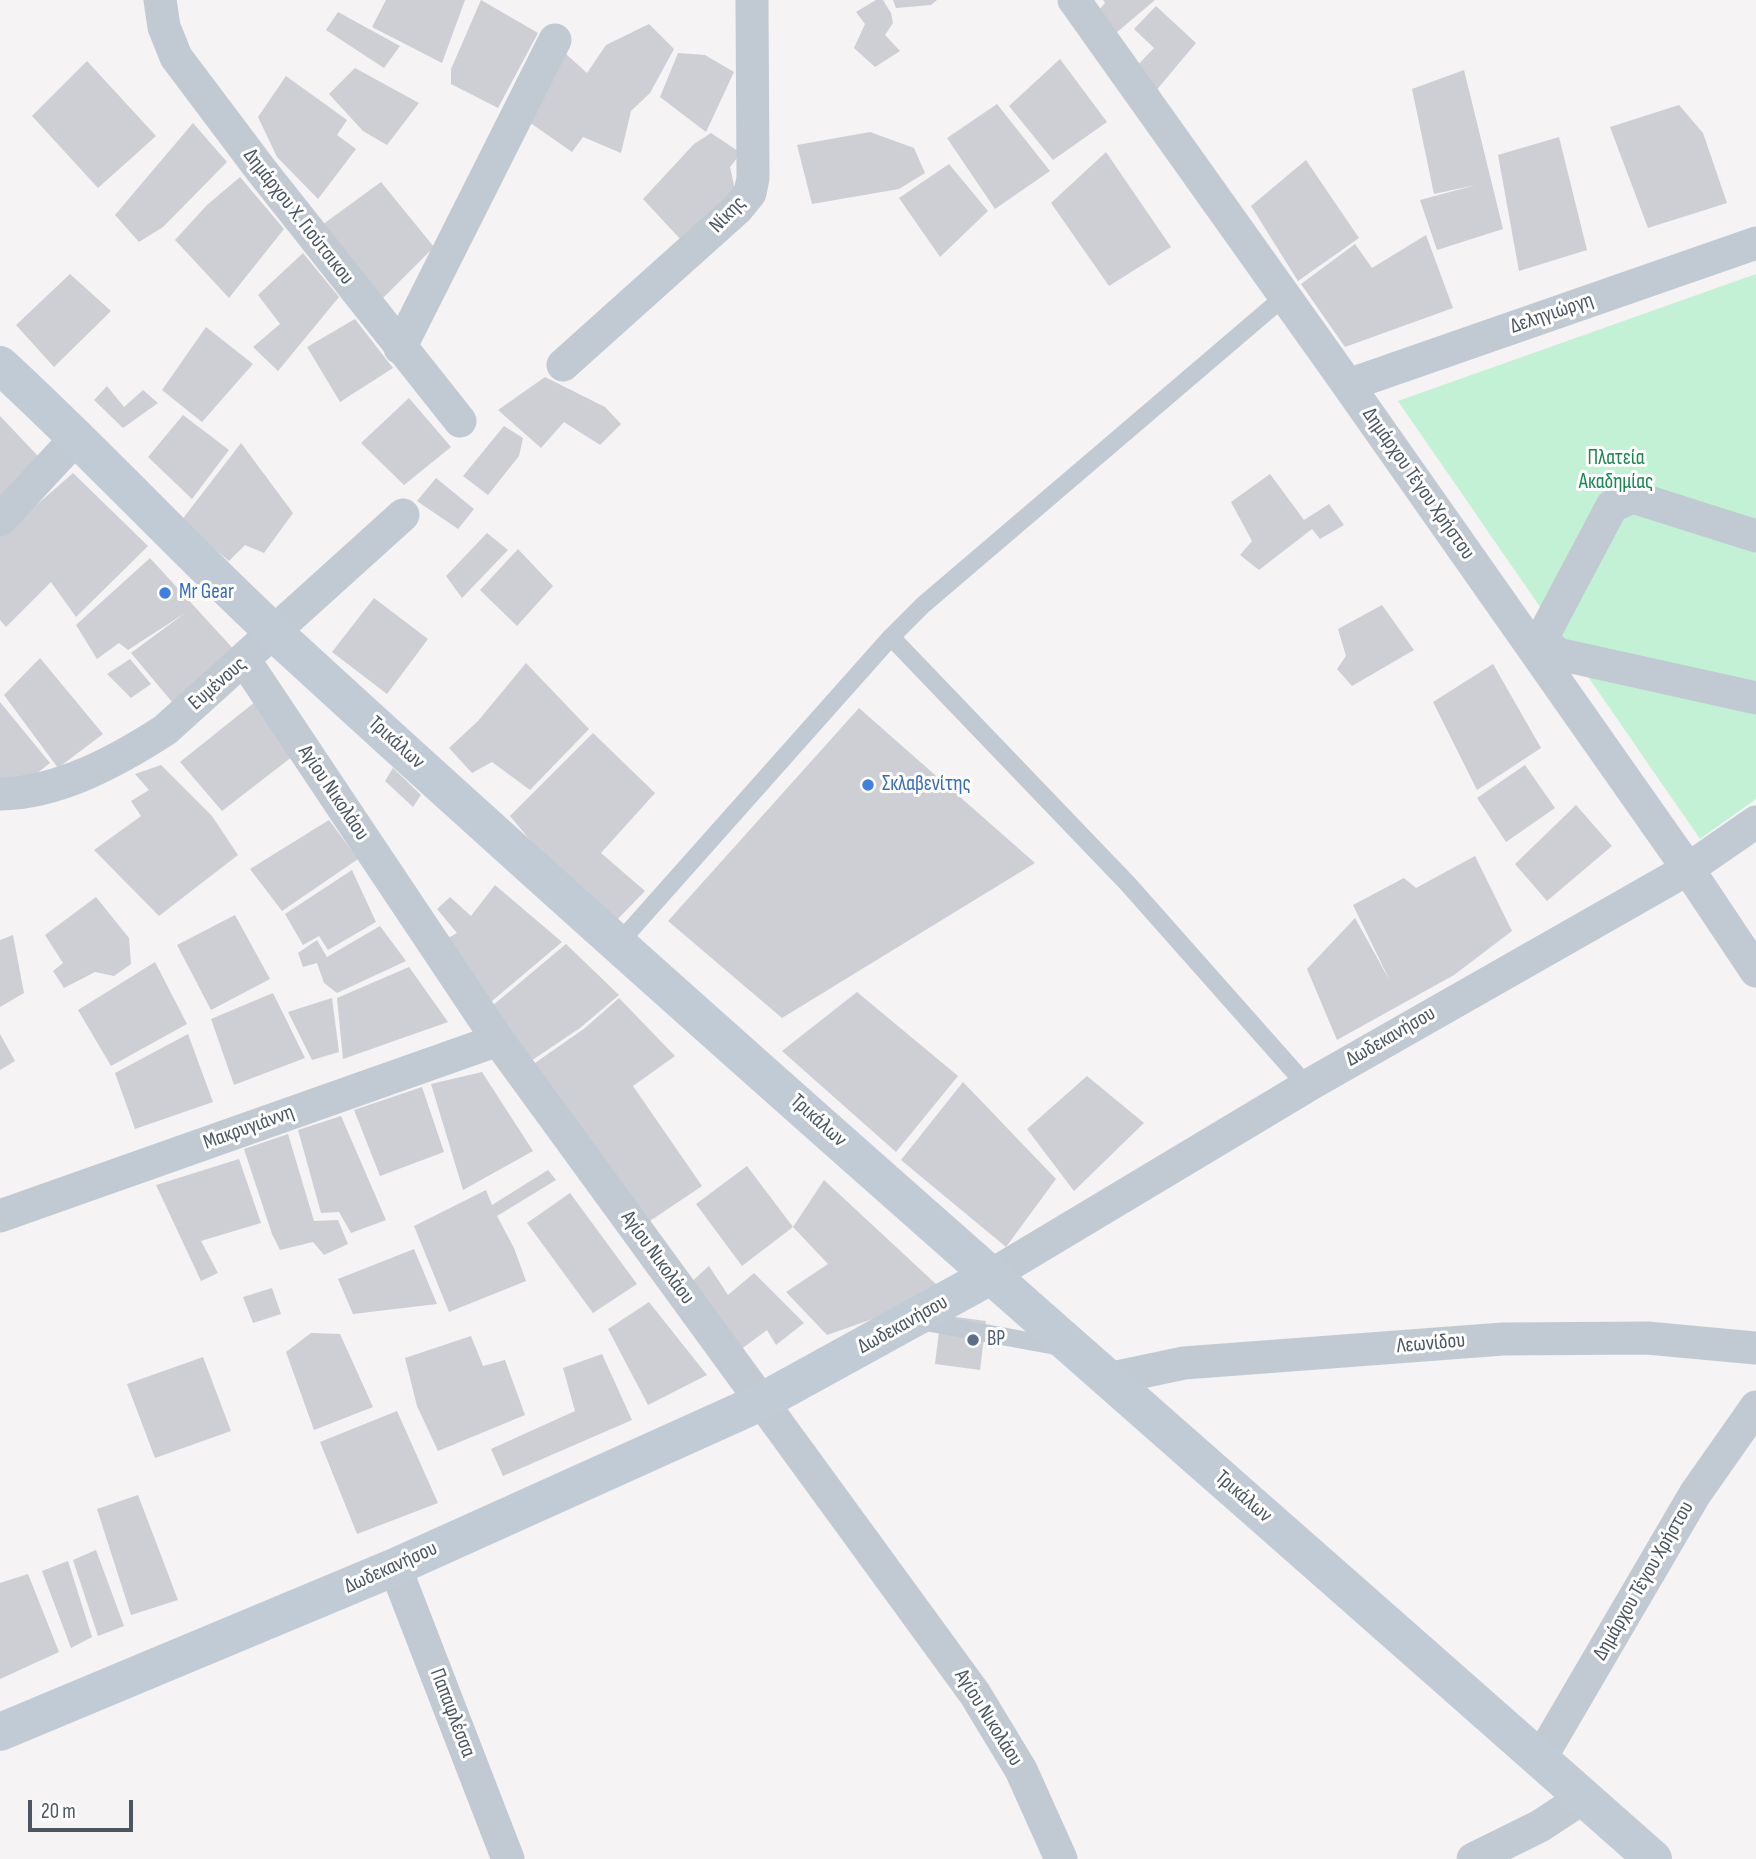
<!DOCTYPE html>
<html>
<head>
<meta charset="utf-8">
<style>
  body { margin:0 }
  #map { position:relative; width:1756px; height:1859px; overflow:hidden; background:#f5f3f3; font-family:"Sofia Sans Condensed",sans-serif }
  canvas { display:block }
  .scale { position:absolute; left:28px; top:1800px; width:105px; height:32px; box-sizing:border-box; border:4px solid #4a5661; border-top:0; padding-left:9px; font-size:21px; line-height:24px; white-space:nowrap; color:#4a5661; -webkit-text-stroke:5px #fff; paint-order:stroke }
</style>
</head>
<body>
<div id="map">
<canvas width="1756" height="1859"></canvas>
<div class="scale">20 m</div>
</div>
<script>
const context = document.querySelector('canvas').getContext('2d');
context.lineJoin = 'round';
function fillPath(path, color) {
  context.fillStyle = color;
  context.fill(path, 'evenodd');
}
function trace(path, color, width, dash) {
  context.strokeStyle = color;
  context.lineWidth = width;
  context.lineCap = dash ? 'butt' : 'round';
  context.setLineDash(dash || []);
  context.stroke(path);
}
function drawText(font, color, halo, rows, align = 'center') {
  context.font = font + ' "Sofia Sans Condensed",sans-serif';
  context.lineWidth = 6;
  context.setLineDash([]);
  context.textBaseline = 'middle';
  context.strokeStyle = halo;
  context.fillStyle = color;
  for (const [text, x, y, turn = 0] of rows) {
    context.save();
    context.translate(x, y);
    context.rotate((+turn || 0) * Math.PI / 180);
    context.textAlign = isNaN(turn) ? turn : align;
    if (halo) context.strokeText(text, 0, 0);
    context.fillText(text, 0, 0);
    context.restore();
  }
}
fillPath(new Path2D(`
  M1756,274V799L1700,839L1398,401Z`), '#c3f1d5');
fillPath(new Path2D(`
  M386,0H465L442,63L372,27Z
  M481,0L538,33L498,108L451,84V69Z
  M876,0H883L891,13L893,23L885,35L900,51L875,67L854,48L865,24L856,12Z
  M893,0H937L931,5L896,8Z
  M1103,0H1155L1116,33L1098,11L1105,3Z
  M1156,6L1196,43L1154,93L1133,70L1154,48L1134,29Z
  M338,12L400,46L384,68L326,30Z
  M649,24L674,49L650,93L631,111L621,153L583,137L572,152L529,122L566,54L587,73L606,45Z
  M678,53L705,55L734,72L706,132L660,97Z
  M1060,59L1107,122L1053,160L1009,106Z
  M87,61L156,136L98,188L32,116Z
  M355,68L419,103L387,145L363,131L329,94Z
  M1464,70L1503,229L1437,250L1420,200L1476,185L1434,194L1412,89Z
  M286,76L347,120L337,135L356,149L318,199L277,157L258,117Z
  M997,104L1050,171L995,209L947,138Z
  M1679,105L1703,133L1727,203L1648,228L1610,127Z
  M193,123L227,162L163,227L139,242L115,215Z
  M870,132L914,148L925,173L899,189L812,204L797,145Z
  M711,133L741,153L730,167L736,194L683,242L643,199L694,144Z
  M1559,137L1587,250L1519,271L1498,155Z
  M1106,152L1171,247L1109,286L1051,203Z
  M1306,160L1359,238L1298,281L1251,206Z
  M949,164L988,211L940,257L899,198Z
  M240,177L284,229L229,298L175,240L207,205Z
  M381,182L434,247L380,301L322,225Z
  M1426,235L1453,308L1345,347L1301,284L1355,244L1372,268Z
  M303,253L339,297L278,371L253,347L280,324L258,295Z
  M70,274L111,311L54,367L16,325Z
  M355,319L393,368L340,402L307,347Z
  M206,327L253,364L202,422L162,390Z
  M545,377L605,407L621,424L600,445L564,422L541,448L498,410Z
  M107,386L124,407L143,390L158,403L123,428L94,400Z
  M409,398L451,447L404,485L361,443Z
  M183,415L229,450L192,499L148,457Z
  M0,416L38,456L0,499Z
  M504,426L523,438L519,456L488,495L463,476Z
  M241,443L293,513L264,553L245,545L229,561L181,521Z
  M73,473L148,546L76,617L51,582L6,627L0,620V537Z
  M1270,474L1304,520L1329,504L1344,525L1320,539L1312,529L1259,570L1240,555L1252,541L1231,502Z
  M436,478L474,509L458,529L417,501Z
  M487,533L508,550L462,598L446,576Z
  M518,549L553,586L517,626L480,590Z
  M150,558L238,654L178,709L131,653L185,613L128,650L119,643L97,659L76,625Z
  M374,598L428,639L387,694L332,652Z
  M1382,605L1414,650L1352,686L1337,669L1346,656L1338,629Z
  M40,658L103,734L58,768L4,695Z
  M130,659L151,684L131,698L107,674Z
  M526,663L589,729L530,790L492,762L472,773L449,748L478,721Z
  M1493,664L1541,748L1477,790L1433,702Z
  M260,698L297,753L222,811L180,762Z
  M0,702L50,763L26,782L0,784Z
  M859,708L1035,863L782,1018L668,921Z
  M593,733L655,793L601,853L645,891L606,931L510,816Z
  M161,765L212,816L238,855L159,916L94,850L141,816L131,801L149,790L135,774Z
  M1525,765L1555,808L1506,842L1477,798Z
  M393,768L421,795L413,807L385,781Z
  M1576,805L1612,846L1547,901L1515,864Z
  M329,820L358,859L282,911L250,869Z
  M1475,856L1512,931L1454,975L1337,1040L1307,969L1355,918L1390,981L1353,905L1404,878L1416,888Z
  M352,870L376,922L328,950L319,936L303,945L285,914Z
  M495,885L562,942L485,1007L439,943L457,933L437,909L450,897L471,916Z
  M96,897L129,938L131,964L114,976L95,972L64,988L53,971L63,963L45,935Z
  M235,915L270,979L211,1010L177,945Z
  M380,926L406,961L337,993L324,983L317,963L303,967L298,953L317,940L327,957Z
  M13,935L24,993L0,1007V940Z
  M566,944L619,995L580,1028L525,1065L486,1011Z
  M155,962L187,1024L111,1066L78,1010Z
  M409,967L448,1022L343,1059L337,998Z
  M857,992L958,1076L896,1152L782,1051Z
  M273,993L305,1058L234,1085L211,1019Z
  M332,998L339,1052L312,1060L288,1012Z
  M619,998L675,1056L633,1086L702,1186L638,1229L525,1070L585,1028Z
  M0,1034L15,1061L0,1070Z
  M188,1034L213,1102L135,1129L115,1073Z
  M482,1072L533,1151L463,1190L431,1084Z
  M1087,1076L1144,1123L1074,1191L1027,1129Z
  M963,1082L1056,1179L1006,1247L901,1160Z
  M422,1087L444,1152L380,1176L354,1110Z
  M341,1116L386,1220L351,1233L339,1212L321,1213L298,1130Z
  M288,1134L314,1221L338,1220L348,1244L324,1255L313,1242L280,1250L272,1234L244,1149Z
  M239,1159L261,1223L201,1241L218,1273L201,1281L156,1185Z
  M747,1166L793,1227L824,1180L937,1285L884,1315L827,1335L786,1292L828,1264L793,1227L742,1266L696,1204Z
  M548,1170L556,1180L497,1216L514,1248L526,1281L449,1312L414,1226L486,1190L492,1205Z
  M570,1193L637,1284L593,1313L527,1223Z
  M414,1249L437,1304L353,1314L338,1279Z
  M709,1266L728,1295L754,1273L804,1323L776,1345L767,1330L736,1353L689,1284Z
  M272,1288L281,1314L253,1323L243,1297Z
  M649,1302L707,1375L648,1405L608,1329Z
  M941,1315L986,1321L980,1370L935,1364Z
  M311,1333L340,1334L373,1407L314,1430L286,1352Z
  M471,1336L483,1366L505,1360L525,1415L438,1451L417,1406L405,1358Z
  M602,1354L632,1420L503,1476L491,1449L575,1411L563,1368Z
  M203,1357L231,1431L155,1458L127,1384Z
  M397,1411L438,1503L357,1534L320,1442Z
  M138,1495L178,1600L131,1615L97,1509Z
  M96,1550L124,1626L98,1636L73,1560Z
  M68,1561L92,1637L71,1648L42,1571Z
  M28,1574L59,1652L0,1679V1583Z`), '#cdcfd5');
trace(new Path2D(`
  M891,637L1128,884L1307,1086
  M618,944L891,637L923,605L1285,296
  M920,1321L1061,1347`), '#c1cad2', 18);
trace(new Path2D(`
  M160,0L164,27L176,57L261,170L460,421
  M1074,0L1348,385L1688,869L1756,971
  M400,348L555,40
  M563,365L737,209L750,193L753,178L752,0
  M1348,385L1756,243
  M0,520L78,436
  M1756,536L1633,497L1612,506L1541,640L1558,654L1756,698
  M245,661L498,1040L975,1694L1021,1770L1061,1859
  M0,794C59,793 117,761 165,730L403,515
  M0,1216L498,1040
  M990,1276L1307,1086L1688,869L1756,822
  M1108,1379L1184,1363L1503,1339L1647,1338L1756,1348
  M395,1567L508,1859
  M1540,1759L1695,1494L1756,1407
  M1473,1859L1540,1826L1584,1797`), '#c1cad2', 33);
trace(new Path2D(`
  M0,365C96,453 185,550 281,639C732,1053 1195,1453 1653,1859
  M0,1732L395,1567L761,1402L990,1276`), '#c1cbd6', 38);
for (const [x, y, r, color] of [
  [165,593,7,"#3f7fe0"],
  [868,785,7,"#3f7fe0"],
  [973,1340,7,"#5c6f8a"]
]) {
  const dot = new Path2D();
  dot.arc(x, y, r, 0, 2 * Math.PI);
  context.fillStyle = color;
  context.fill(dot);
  trace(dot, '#fff', 2.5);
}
drawText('21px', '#4a5661', '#fff', [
  ["Νίκης",728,215,-46],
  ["Δημάρχου Χ. Γιούτσικου",298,217,52],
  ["Δεληγιώργη",1552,314,-19],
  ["Δημάρχου Τέγου Χρήστου",1418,484,55],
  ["Ευμένους",218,684,-41],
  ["Τρικάλων",396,743,42],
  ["Αγίου Νικολάου",333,793,56],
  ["Δωδεκανήσου",1391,1037,-30],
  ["Τρικάλων",818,1121,42],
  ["Μακρυγιάννη",249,1128,-20],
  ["Αγίου Νικολάου",657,1258,54],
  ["Δωδεκανήσου",903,1325,-29],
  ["Λεωνίδου",1431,1344,-5],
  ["Τρικάλων",1243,1497,41],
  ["Δωδεκανήσου",391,1568,-24],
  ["Δημάρχου Τέγου Χρήστου",1644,1581,-60],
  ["Παπαφλέσσα",452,1713,69],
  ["Αγίου Νικολάου",988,1718,58]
]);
drawText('21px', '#17864f', '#fff', [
  ["Πλατεία",1616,459],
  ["Ακαδημίας",1616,483]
]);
drawText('21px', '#366cbe', '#fff', [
  ["Mr Gear",179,593],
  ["Σκλαβενίτης",882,785]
], 'left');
drawText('21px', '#4e5e75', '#fff', [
  ["BP",987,1340]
], 'left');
</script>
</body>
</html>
